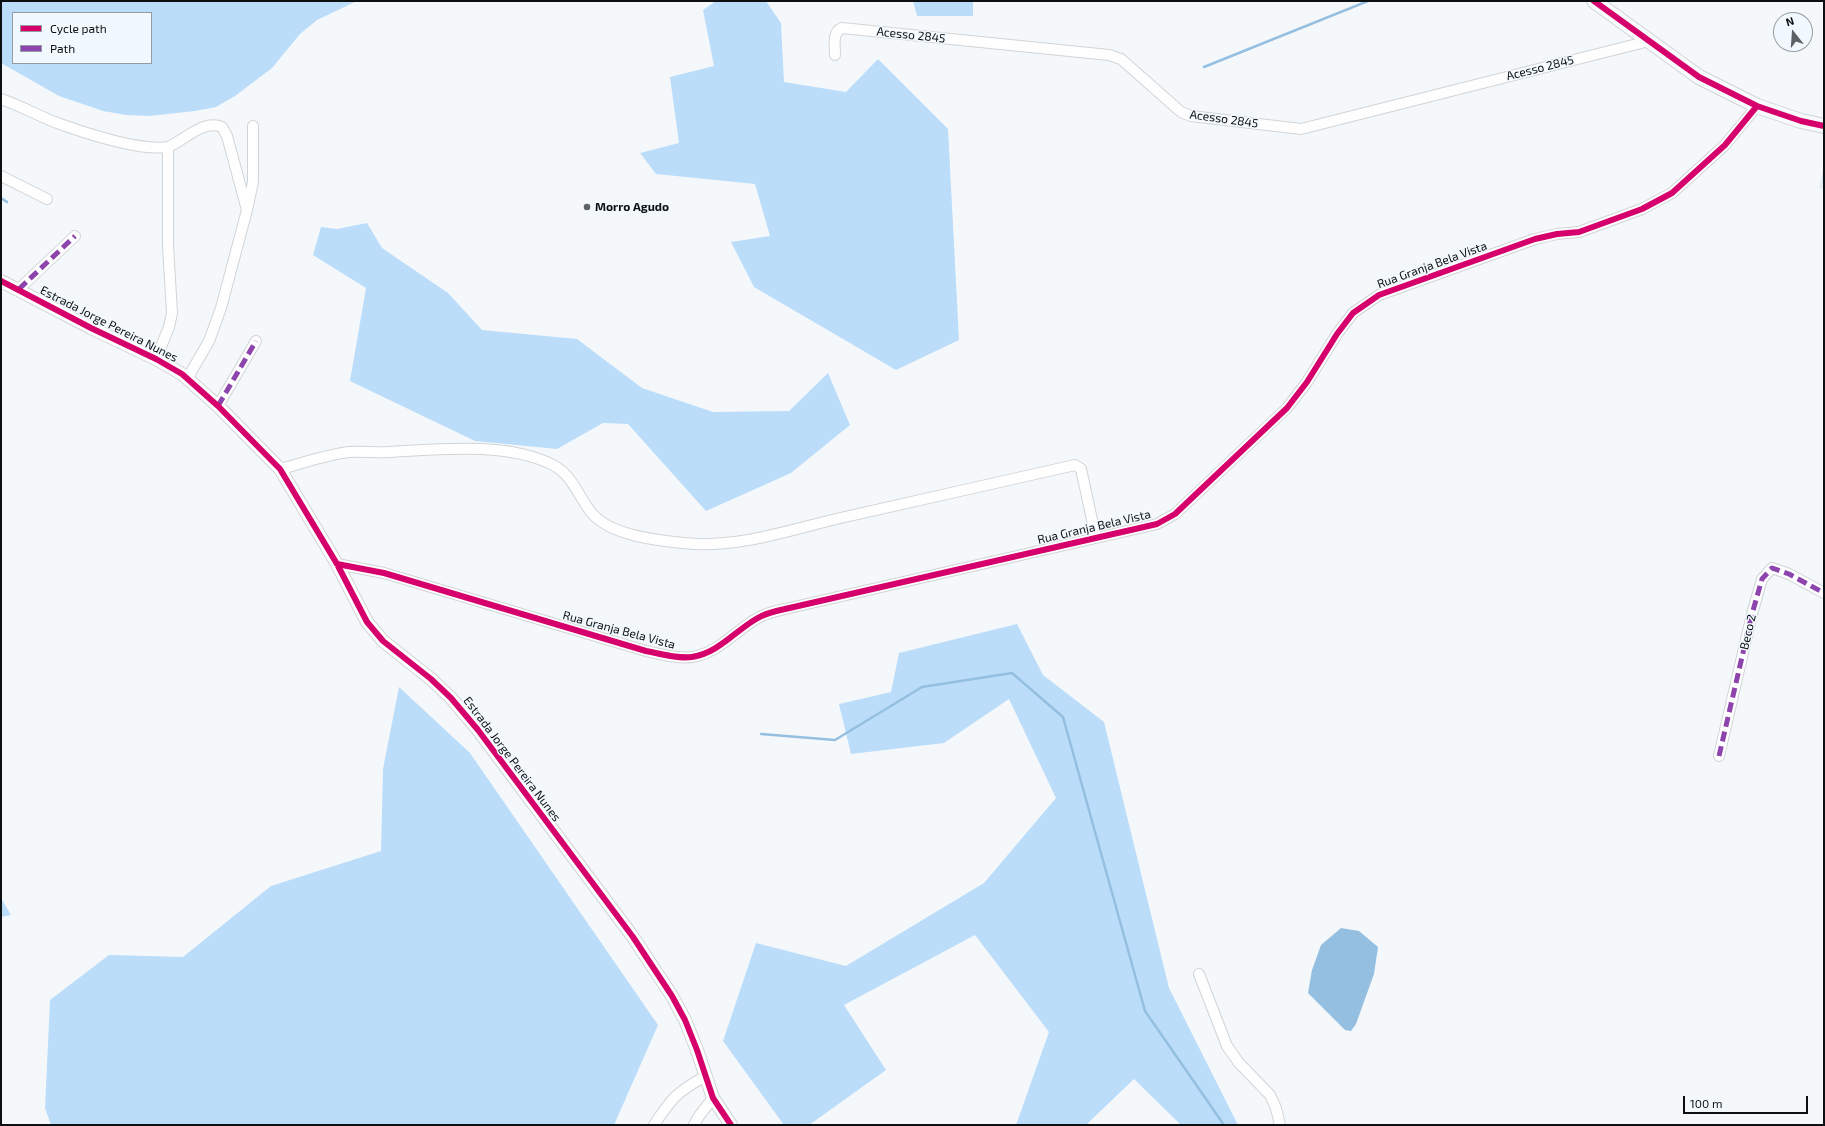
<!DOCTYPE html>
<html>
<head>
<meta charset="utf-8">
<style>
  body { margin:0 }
  #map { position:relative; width:1825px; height:1126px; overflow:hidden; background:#f5f8fb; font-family:"Exo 2",sans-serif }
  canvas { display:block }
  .frame { position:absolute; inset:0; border:2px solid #0c1013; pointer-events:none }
  .legend { position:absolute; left:12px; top:12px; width:140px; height:52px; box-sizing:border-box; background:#f2f9fe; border:1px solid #969ca0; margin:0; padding:5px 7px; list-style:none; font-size:12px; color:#0c1013 }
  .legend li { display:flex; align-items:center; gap:8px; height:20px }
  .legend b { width:20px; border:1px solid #969ca0 }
  .north { position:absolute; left:1773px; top:12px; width:40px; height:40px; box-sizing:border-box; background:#f2f9fe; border:1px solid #969ca0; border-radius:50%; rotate:343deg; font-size:11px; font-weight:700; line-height:16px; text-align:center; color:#0c1013 }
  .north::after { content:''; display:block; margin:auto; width:14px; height:18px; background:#5e6164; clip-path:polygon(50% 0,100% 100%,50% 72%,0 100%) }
  .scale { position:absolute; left:1683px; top:1096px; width:125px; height:18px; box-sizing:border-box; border:2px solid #0c1013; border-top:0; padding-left:5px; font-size:12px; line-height:14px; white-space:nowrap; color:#0c1013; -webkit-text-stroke:3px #f2f9fe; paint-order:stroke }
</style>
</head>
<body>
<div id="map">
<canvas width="1825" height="1126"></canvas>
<div class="frame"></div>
<ul class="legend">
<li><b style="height:5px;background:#d6006c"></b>Cycle path</li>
<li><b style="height:5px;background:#8e44ad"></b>Path</li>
</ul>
<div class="north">N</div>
<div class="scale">100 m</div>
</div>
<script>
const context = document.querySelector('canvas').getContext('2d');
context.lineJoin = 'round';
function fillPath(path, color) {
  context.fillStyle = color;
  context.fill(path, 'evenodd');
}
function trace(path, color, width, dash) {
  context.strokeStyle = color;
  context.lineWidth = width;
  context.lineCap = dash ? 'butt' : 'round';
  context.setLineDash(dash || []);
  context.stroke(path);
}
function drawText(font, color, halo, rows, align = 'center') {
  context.font = font + ' "Exo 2",sans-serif';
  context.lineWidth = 3;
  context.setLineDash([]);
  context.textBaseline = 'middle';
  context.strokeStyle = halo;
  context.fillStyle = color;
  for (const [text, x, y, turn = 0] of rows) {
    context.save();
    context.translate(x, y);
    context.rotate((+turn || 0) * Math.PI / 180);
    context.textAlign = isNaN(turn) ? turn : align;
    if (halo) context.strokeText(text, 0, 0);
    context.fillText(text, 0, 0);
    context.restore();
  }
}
fillPath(new Path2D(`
  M1824,165V189L1819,188Z`), '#e3ecf3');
fillPath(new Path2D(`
  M1,1H357L317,20L300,34L272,68L235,96L216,107L195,111L149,116L126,115L103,111L59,96L1,63ZM13,13H151V63H13Z
  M716,1H766L781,23L784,82L846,92L878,59L948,129L959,340L896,370L754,287L731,242L770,236L755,184L656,174L640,153L679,143L670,77L714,66L703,10Z
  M913,1H973V16H917Z
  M367,223L382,248L448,293L482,330L577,339L642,388L713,412L789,411L828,373L850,425L791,473L706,511L628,424L603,423L557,449L475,441L350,381L366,288L313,255L321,227L337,229Z
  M1017,624L1043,675L1104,722L1169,988L1238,1125H1181L1134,1079L1086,1125H1016L1049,1032L975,935L844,1005L886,1070L809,1125H784L723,1041L756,943L846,966L984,883L1056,798L1009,699L944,743L851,754L839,704L891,692L899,653Z
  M399,687L470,753L658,1025L614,1125H51L45,1108L50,1000L109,955L183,957L271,886L381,851L383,769Z
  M1,898L11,915L1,917Z`), '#bbddf9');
fillPath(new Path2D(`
  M1341,928L1359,931L1378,947L1374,974L1356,1024L1351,1031L1345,1030L1308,993L1312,970L1321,945Z`), '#95bfe0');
trace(new Path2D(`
  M1204,67L1368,1
  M1,198L7,202
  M761,734L835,740L922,687L1012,673L1063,717L1145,1011L1224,1125`), '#95bfe0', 2.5);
const minor = new Path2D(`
  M835,55C835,45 832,32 842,28L1109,55L1121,59L1181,112L1191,116L1301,129L1649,41
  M1,99C22,106 40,117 60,124C88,134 140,151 168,147
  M1,176L47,199
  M19,289L75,236
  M156,359L169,327L172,313L168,246V147C185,140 203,119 222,127L227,136L247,210
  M187,379L209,341L221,308L247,210L253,182V126
  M218,406L256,341
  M280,469C301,464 328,454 349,452C363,451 377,453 391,452C441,449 508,442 553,465C572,475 578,495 590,511C608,535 654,540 683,543C734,549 787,531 836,519C916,501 995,483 1075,465L1081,469L1096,538
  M337,564L384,573L646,651C661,654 677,659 692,657C718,653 734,632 756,619C764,614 775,611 785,609L1157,524L1175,514L1287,408L1307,382L1337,334L1353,313L1379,295L1535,239L1557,234L1579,232L1642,209L1672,193L1725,145L1757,106
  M1719,756L1752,614L1762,579L1772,568L1789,574L1824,593
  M1199,974L1227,1046L1239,1063L1270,1095L1276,1108L1280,1125
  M654,1125C671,1099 677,1092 704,1077
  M694,1125L699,1116L713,1098`);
const tertiary = new Path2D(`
  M1,281L91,328L156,359L182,374L218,406L280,469L337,564L367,622L383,641L431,679L451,698L478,730L633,937L672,996L685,1020L697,1050L713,1098L731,1125`);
const secondary = new Path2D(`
  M1594,1L1699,77L1757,106L1801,121L1824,126`);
trace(minor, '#d1d4d7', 12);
trace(tertiary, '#d1d4d7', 14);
trace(secondary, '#d1d4d7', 16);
trace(minor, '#fefefe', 10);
trace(tertiary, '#fefefe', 12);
trace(secondary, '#f8fafb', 14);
trace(new Path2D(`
  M19,289L75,236
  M218,406L256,341
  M1719,756L1752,614L1762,579L1772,568L1789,574L1824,593`), '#8e44ad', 5, [10, 5]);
trace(new Path2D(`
  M1594,1L1699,77L1757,106L1801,121L1824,126
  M1,281L91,328L156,359L182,374L218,406L280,469L337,564L367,622L383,641L431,679L451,698L478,730L633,937L672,996L685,1020L697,1050L713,1098L731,1125
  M337,564L384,573L646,651C661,654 677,659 692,657C718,653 734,632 756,619C764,614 775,611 785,609L1157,524L1175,514L1287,408L1307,382L1337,334L1353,313L1379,295L1535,239L1557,234L1579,232L1642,209L1672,193L1725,145L1757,106`), '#d6006c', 6);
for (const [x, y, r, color] of [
  [587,207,4,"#5e6164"]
]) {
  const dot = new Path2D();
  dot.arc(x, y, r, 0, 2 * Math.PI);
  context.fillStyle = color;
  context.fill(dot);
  trace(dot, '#f2f9fe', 1.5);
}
drawText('12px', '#0c1013', '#f2f9fe', [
  ["Acesso 2845",911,35,6],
  ["Acesso 2845",1540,68,-14],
  ["Acesso 2845",1224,119,8],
  ["Rua Granja Bela Vista",1432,265,-20],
  ["Estrada Jorge Pereira Nunes",109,324,27],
  ["Rua Granja Bela Vista",1094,527,-13],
  ["Rua Granja Bela Vista",619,630,15],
  ["Beco 2",1748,632,-77],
  ["Estrada Jorge Pereira Nunes",512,759,53]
]);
drawText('bold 12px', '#0c1013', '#f2f9fe', [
  ["Morro Agudo",595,207]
], 'left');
</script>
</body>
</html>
